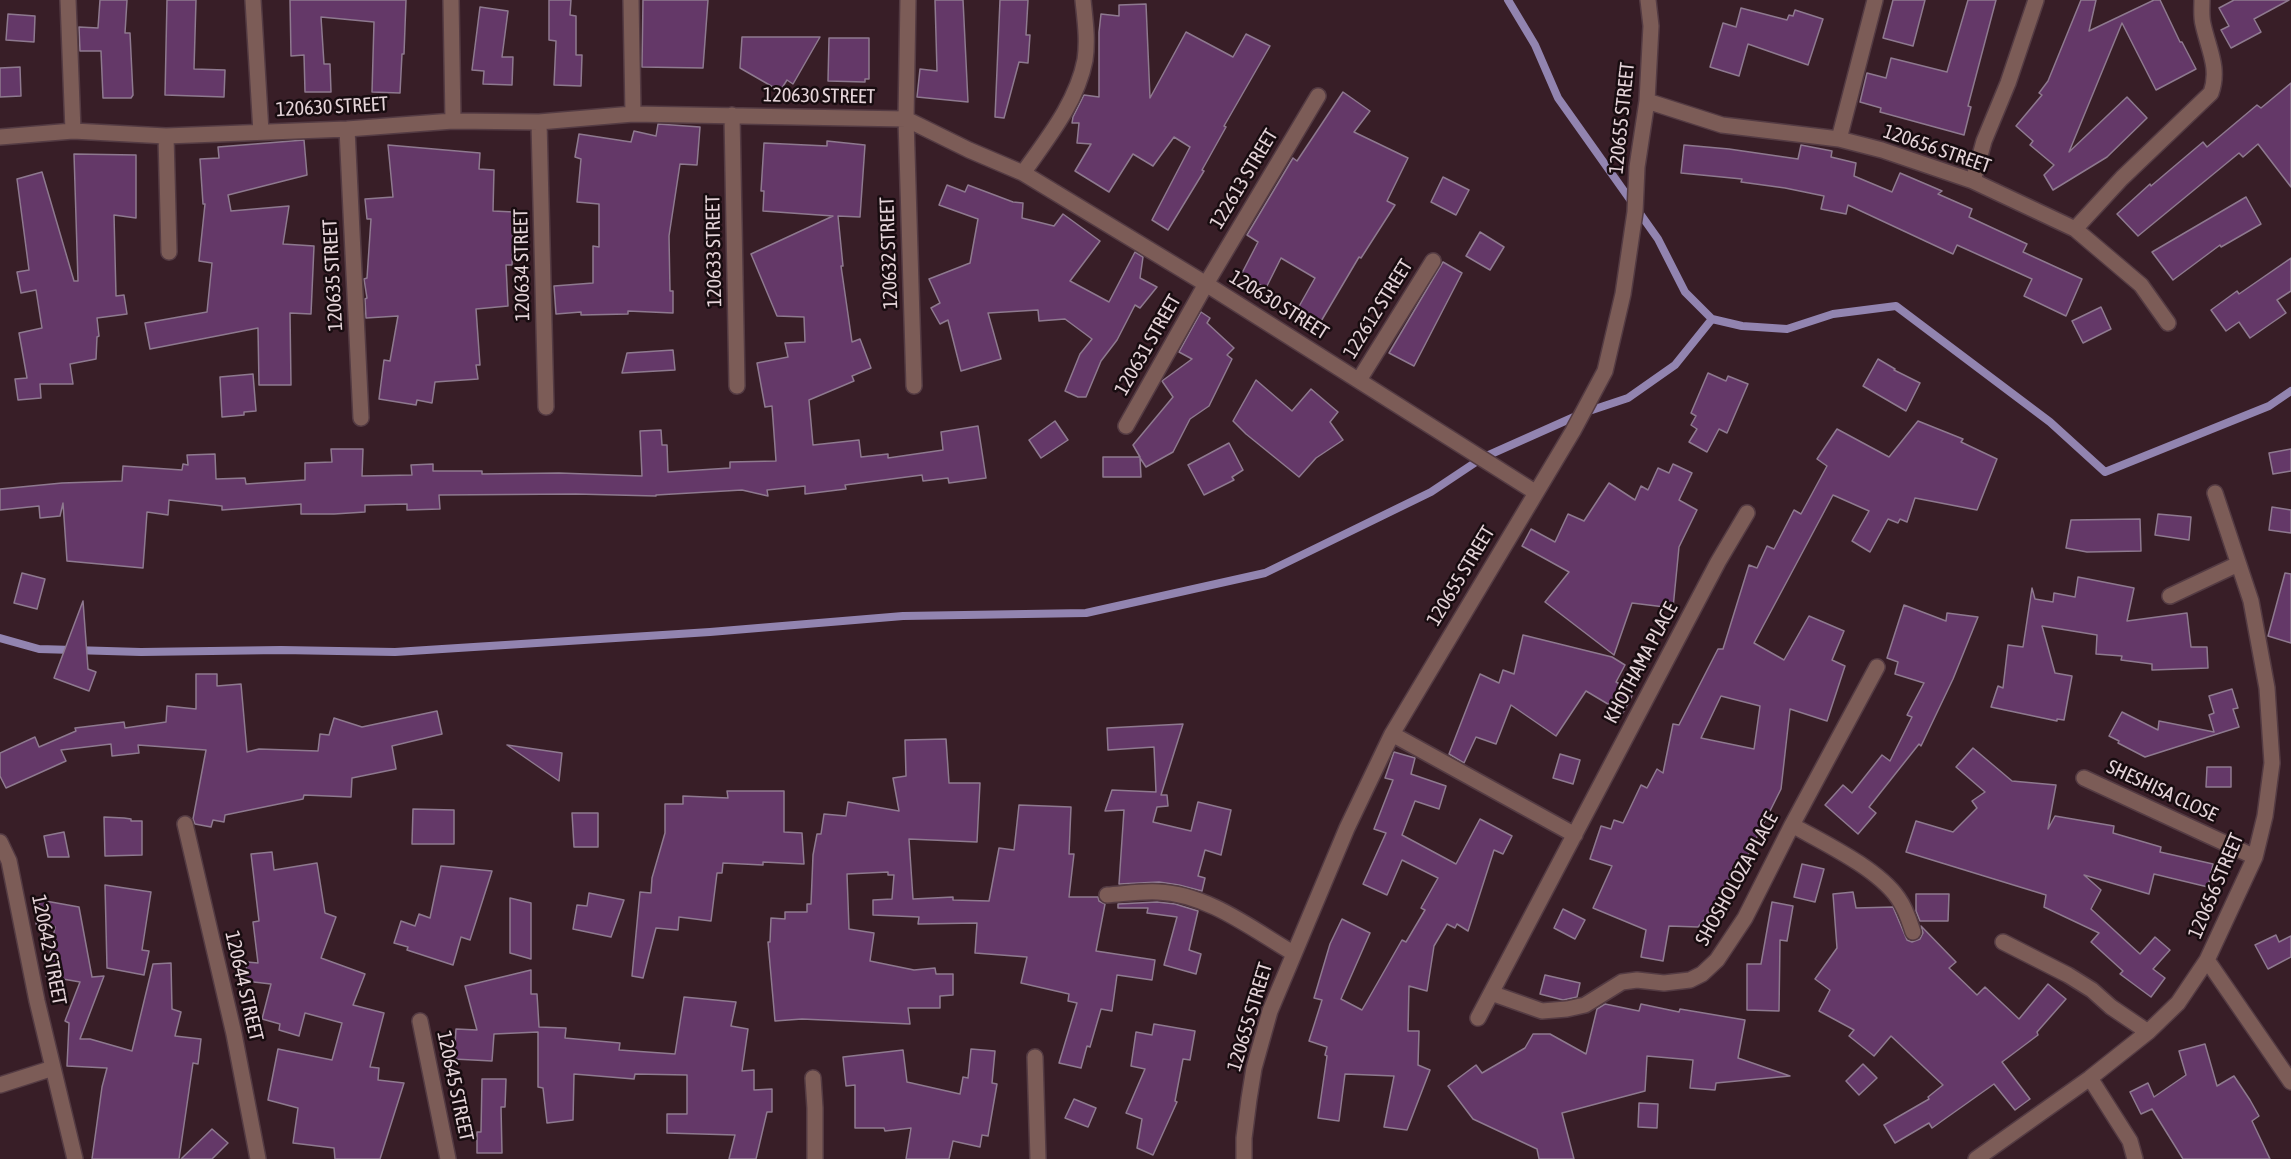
<!DOCTYPE html>
<html>
<head>
<meta charset="utf-8">
<style>
  body { margin:0 }
  canvas { display:block; background:#381e27 }
</style>
</head>
<body>
<canvas width="2291" height="1159"></canvas>
<script>
const context = document.querySelector('canvas').getContext('2d');
context.lineJoin = 'round';
function trace(path, color, width, dash) {
  context.strokeStyle = color;
  context.lineWidth = width;
  context.lineCap = dash ? 'butt' : 'round';
  context.setLineDash(dash || []);
  context.stroke(path);
}
function fillPath(path, color) {
  context.fillStyle = color;
  context.fill(path, 'evenodd');
}
function drawText(font, color, halo, rows, align = 'center') {
  context.font = font + ' "Asap Condensed",sans-serif';
  context.lineWidth = 5;
  context.setLineDash([]);
  context.textBaseline = 'middle';
  context.strokeStyle = halo;
  context.fillStyle = color;
  for (const [text, x, y, turn = 0] of rows) {
    context.save();
    context.translate(x, y);
    context.rotate((+turn || 0) * Math.PI / 180);
    context.textAlign = isNaN(turn) ? turn : align;
    if (halo) context.strokeText(text, 0, 0);
    context.fillText(text, 0, 0);
    context.restore();
  }
}
trace(new Path2D(`
  M1508,0L1535,45L1558,98L1658,239L1685,292L1712,319L1742,326L1787,329L1833,314L1896,306L2050,422L2105,472L2269,406L2291,391
  M0,638L39,649L141,652L281,650L395,652L710,632L903,616L1086,613L1265,573L1431,492L1482,458L1583,413L1628,398L1675,365L1712,319`), '#9284b0', 8);
const building = new Path2D(`
  M100,0H127L125,33H130L133,95L131,98H103L101,51H80L79,27L98,28Z
  M167,0H196L194,69L225,70L224,97L165,95Z
  M290,0H406L404,54H402L400,93L372,92L374,22L321,17L324,64H330L331,92H305L304,55L291,56Z
  M549,0H571L570,15L576,16V55H582L581,86L554,85L556,41L549,40Z
  M643,0H708L703,68L642,67Z
  M935,0H963L968,102L917,97L920,69L937,71Z
  M1000,0H1028L1026,35H1030L1028,63L1019,62L1004,118L995,117Z
  M1893,0H1925L1913,46L1883,38Z
  M1968,0H1996L1968,106L1971,107L1964,135L1880,112L1881,108L1860,102L1867,73L1886,78L1891,58L1947,72Z
  M2081,0H2096L2089,31L2154,0H2160L2180,42H2182L2196,69L2156,90L2122,23L2069,152L2127,97L2147,118L2107,157L2053,190L2044,175L2054,165L2030,145L2033,141L2016,126L2042,95L2039,93L2048,81Z
  M2234,0H2289L2254,19L2261,32L2231,48L2221,30L2229,26L2219,8Z
  M1146,4L1150,98L1186,32L1233,57L1246,34L1270,46L1224,126L1226,127L1202,170L1204,171L1168,230L1152,220L1190,147L1174,137L1153,166L1133,154L1109,192L1075,171L1091,144L1077,143L1079,123H1072L1073,117L1084,95L1099,97V32L1101,14L1119,16V5Z
  M480,7L508,11L502,57H513L512,85L483,84L484,71L472,70Z
  M1741,8L1787,20L1789,15L1793,16L1795,10L1823,19L1808,65L1748,44L1739,76L1710,67L1723,23L1736,27Z
  M8,14L35,16L34,42L6,40Z
  M742,37H820L793,84L787,80L780,91L740,68Z
  M829,38H869V79H865V82L828,81Z
  M20,67L21,96L0,97V68Z
  M2291,83V187L2258,144L2243,157L2239,153L2138,236L2117,214L2150,184L2151,186L2203,142L2207,147L2257,105L2261,108Z
  M1343,92L1370,111L1354,132L1408,158L1387,201L1395,205L1361,258L1359,257L1320,323L1297,310L1315,278L1281,258L1266,288L1241,275L1258,242L1247,235L1293,158L1297,161Z
  M658,124L700,127L697,165L680,164L669,236L670,291H673V313L628,311V314L581,315V312L556,314L554,286L593,283V246L599,247V204L577,202L581,159L575,157L579,134L631,142L634,131L656,136Z
  M304,140L307,175L228,195L231,211L289,206L283,244L314,246L311,314L290,313L291,385H259L258,328L150,349L145,323L207,312L212,263L199,261L205,204H203L200,159L219,158L218,147Z
  M827,141L865,145L860,217L838,216L843,266H841L852,342L860,339L871,368L852,376L854,381L809,400L813,445L859,440L861,457L888,454V458L943,450L941,432L978,426L986,478L949,483L948,478L923,481L922,475L845,485L846,489L805,494V486L767,490L768,496L742,490L656,495V496L576,494L439,495L440,509L407,510V504L365,505V512L334,514H301V504L222,510V506L169,500L168,515L147,512L143,568L67,561L63,503L60,516L40,518L39,506L0,510V489L62,483L122,481L123,466L182,470L183,464L188,465L187,455L215,454L216,479L245,478L246,484L305,480V463L332,462L331,449H363L362,476L412,475L411,465L433,464V471H482V474L559,473L642,476L640,431L661,430L662,445H667L668,472L730,468V462L776,461L772,406L765,407L757,363L788,357L785,343L805,342L804,317L777,316L751,254L833,216L763,211L764,191H761L764,143L827,146Z
  M388,145L480,153L479,169L494,170L493,211L514,212L512,265H506L508,306L476,309L480,365H476L478,379L435,382L432,403L417,400L416,405L379,399L384,360L390,361L398,316L366,318L365,299L367,298L364,279L367,278L371,219H367L365,199L393,197Z
  M1684,145L1729,149L1798,159L1801,145L1832,151L1831,157L1856,163L1854,176L1892,192L1900,173L1942,191L1938,194L1972,209L1969,217L2027,244L2023,252L2082,279L2066,316L2024,296L2032,279L1957,245L1953,254L1848,205L1846,214L1821,209L1824,196L1785,188L1741,182L1742,179L1681,173Z
  M74,154L136,155V218L114,215L116,296L124,295L127,314L97,318L99,336L97,337L96,359L70,364L73,384H40L41,398L18,400L15,379L27,378L19,333L42,328L36,290L21,293L17,272L29,270L17,179L42,172L74,281H78Z
  M1443,177L1469,190L1456,215L1431,202Z
  M947,185L965,192L968,185L1013,202L1023,203L1022,218L1054,226L1063,214L1100,241L1070,281L1109,302L1135,252L1143,257L1140,278L1157,287L1140,308L1135,305L1117,340L1101,361L1086,397H1078L1065,391L1080,354L1092,339L1065,319L1039,321L1038,310L988,313L1001,359L961,371L948,320L940,324L931,308L940,303L929,279L970,263L978,219L939,205Z
  M2246,197L2261,224L2221,247L2220,245L2173,280L2152,252Z
  M1480,232L1504,247L1490,270L1466,256Z
  M2291,258V291L2277,300L2286,313L2250,338L2239,322L2226,331L2211,310L2237,291L2239,294Z
  M1443,262L1462,273L1414,366L1389,353Z
  M2101,307L2111,329L2083,343L2072,321Z
  M1201,312L1210,318L1207,323L1234,348L1227,355L1232,359L1209,406L1190,419L1173,452L1146,467L1140,458L1141,477H1103V457H1140L1133,445L1173,397L1162,381L1192,359L1179,352Z
  M673,350L675,370L622,373L627,353Z
  M1878,359L1895,369L1894,370L1920,383L1906,411L1863,386Z
  M1708,373L1726,381L1728,376L1748,384L1727,433L1719,429L1707,452L1689,442L1697,429L1691,425L1696,416L1691,413Z
  M253,374L256,411L244,412V415L222,417L220,377Z
  M1256,380L1292,411L1311,389L1338,412L1330,422L1343,440L1316,458L1299,477L1246,434L1233,421Z
  M1055,421L1068,440L1041,458L1029,440Z
  M1918,421L1963,439L1961,442L1997,459L1977,510L1915,498L1907,522L1900,519L1898,523L1888,519L1870,552L1852,541L1869,511L1833,495L1754,643L1784,660L1809,616L1844,631L1832,660L1845,666L1827,721L1790,709L1781,789L1747,857L1720,891L1725,895L1698,927L1669,926L1663,961L1641,957L1646,930L1593,908L1612,866L1590,859L1601,826L1611,829L1614,820L1623,823L1641,785L1647,788L1657,769L1663,773L1673,724L1679,725L1718,649H1723L1749,565L1757,568L1767,546L1774,549L1794,510L1801,514L1827,466L1817,459L1837,429L1889,457ZM1721,696L1760,706L1754,749L1701,738Z
  M1229,443L1243,470L1232,477L1234,480L1204,495L1188,465Z
  M2291,449V471L2273,474L2269,453Z
  M1673,464L1692,473L1679,500L1697,510L1679,547L1673,608L1632,603L1614,655L1545,602L1569,572L1522,546L1531,529L1555,542L1568,514L1584,521L1609,483L1635,500L1641,486L1648,490L1658,468L1669,473Z
  M2272,507L2291,510V533L2269,530Z
  M2158,514L2191,517L2189,540L2155,535Z
  M2140,519L2141,551L2087,552L2066,548L2071,520Z
  M22,573L45,579L37,609L14,603Z
  M2285,573L2291,574V643L2268,636Z
  M2078,577L2134,588L2127,621L2187,613L2191,647H2207L2208,668L2152,670V664L2121,660L2122,656L2096,654L2097,635L2042,626L2055,673L2072,676L2064,720L2057,719V721L1991,707L1998,686L2003,688L2008,645L2023,647L2032,588L2035,599L2053,602L2054,593L2075,597Z
  M83,601L88,669L96,672L89,691L54,678Z
  M1904,605L1946,621L1947,613L1978,617L1953,679L1921,746L1919,744L1869,807L1876,813L1858,834L1825,805L1843,785L1852,793L1882,755L1890,761L1912,717L1907,715L1924,683L1895,674L1898,662L1887,658Z
  M1523,635L1612,657L1625,665L1616,682L1634,692L1623,713L1586,691L1556,736L1511,705L1496,744L1476,737L1464,763L1449,754L1480,674L1499,683L1503,670L1514,674Z
  M196,674H217V686L241,684L247,752L259,749L318,751L320,734L329,735L334,718L362,727L437,711L442,734L392,746L396,769L352,778L351,797L304,795L303,799L225,815L224,822L213,820L211,827L195,824L193,819L206,750L138,745L139,753L112,756L111,744L61,750L66,761L6,788L0,776V753L35,737L39,747L76,731L75,728L124,722L125,728L166,722L167,706L196,709Z
  M2232,689L2238,708L2233,709L2239,727L2145,757L2118,743L2119,741L2109,736L2122,712L2158,730L2159,721L2214,732L2209,715L2214,713L2209,696Z
  M1183,724L1161,795H1167L1168,806L1157,807L1153,822L1191,831L1198,802L1231,810L1221,855L1205,850L1198,876L1205,878L1202,891L1179,885L1159,882L1119,884L1124,810L1105,811L1112,790L1156,792L1154,747L1108,750L1107,728Z
  M946,739L949,783H980L977,842L909,839L913,899L953,897V900L989,901L999,848L1014,850L1019,805L1071,807L1069,854H1074L1069,897H1098L1099,901L1105,904L1096,951L1155,960L1152,980L1117,975L1112,1011L1101,1009L1090,1047L1087,1046L1081,1068L1059,1063L1077,1003L1068,1001L1069,994L1021,983L1027,957L975,953L977,923L918,924L919,917L873,915V900L892,899L894,875H888V872L847,874L849,929L874,933L870,961L914,970L935,968L936,974H953V995L940,996V1008H908L910,1024L802,1019L775,1021L768,942H770L771,918L785,919V912H807V904H811L813,855L817,834H821L824,814L846,816L848,802L899,811L893,778L906,776L905,740Z
  M507,745L562,753L559,781Z
  M1973,748L2012,781L2056,785L2048,829L2055,816L2114,826L2113,833L2161,847L2160,852L2213,864L2208,887L2154,874L2149,894L2084,875L2101,890L2091,909L2140,954L2155,937L2170,950L2153,969L2165,978L2151,997L2120,974L2123,971L2091,942L2099,933L2044,907L2046,895L1906,852L1916,821L1953,832L1977,808L1972,801L1985,792L1956,767Z
  M1394,752L1415,758L1411,774L1446,786L1439,809L1415,801L1402,835L1456,864L1480,819L1512,836L1503,854L1494,850L1468,931L1457,924L1455,928L1447,924L1434,946L1427,991L1409,986L1408,1031H1419L1418,1065L1430,1070L1407,1130L1384,1127L1394,1076L1345,1074L1339,1121L1318,1118L1327,1056L1325,1055L1327,1047L1309,1041L1322,1000L1314,998L1330,944L1342,919L1370,933L1341,999L1362,1010L1402,940L1406,942L1425,910L1421,908L1438,878L1402,860L1387,895L1363,884L1386,833L1374,829L1393,780L1385,778Z
  M1560,754L1580,760L1573,784L1553,778Z
  M2207,767H2231V787H2206Z
  M727,791H784V832L802,833L804,864L763,862V865L723,863L722,873H717L711,921L679,917L678,930L656,928L643,978L632,976L640,892L651,893L652,878L665,833V804H683V796L728,798Z
  M413,809L454,810V844H412Z
  M572,813H598V847H574Z
  M104,817L124,818L131,819V821H142V855L105,856Z
  M64,832L69,857H48L44,836Z
  M272,852L274,870L317,863L325,913L336,917L321,958L365,974L353,1005L384,1013L370,1067L379,1068L378,1080L404,1083L380,1159H335L334,1148L293,1143L298,1108L268,1100L278,1049L332,1060L342,1023L305,1013L299,1036L279,1030L280,1024L262,1019L271,984L245,981L247,962L258,963L253,922L259,921L251,854Z
  M1802,864L1824,869L1815,902L1794,897Z
  M441,866L492,871L470,940L461,937L453,965L407,950L408,947L394,943L401,921L415,926L419,914L430,918Z
  M105,885L151,892L142,950L149,951L144,975L107,968Z
  M1853,892L1856,908L1893,907L1907,940L1912,942L1920,939L1923,933L1921,926L1956,962L1949,968L1977,995L1985,987L2019,1019L2048,984L2066,999L2037,1032L2038,1035L2002,1062L2030,1099L2015,1110L1994,1084L1932,1128L1929,1123L1895,1143L1884,1125L1929,1099L1928,1097L1943,1085L1891,1036L1874,1056L1849,1036L1854,1030L1819,1011L1830,990L1815,979L1837,948L1833,894Z
  M589,893L624,900L611,937L573,929L577,905L587,906Z
  M1916,894H1949L1948,921H1920L1916,911Z
  M510,898L531,903V959L510,953Z
  M40,900L79,907L92,977L104,976L80,1039H90L132,1051L153,964L171,963L172,1009L181,1012L175,1036L201,1039L198,1064L193,1063L179,1159H92L102,1087L107,1068L67,1066L69,1023L65,1021L80,982L46,976L55,927L36,924Z
  M1157,902L1175,904L1198,911L1189,950L1201,954L1196,974L1164,965L1177,917L1147,913L1148,908H1118V904Z
  M1772,902L1793,906L1787,941L1780,940L1779,1011L1747,1010V964H1761Z
  M1563,909L1585,920L1575,939L1554,928Z
  M2276,935L2279,942L2291,936V957L2268,969L2255,945Z
  M531,970V994H537L539,1027L566,1028L565,1038L620,1043L619,1050L675,1054L684,997L736,1002L731,1026L748,1029L742,1071L754,1070V1090L772,1089V1112H767L756,1159H729L735,1135L667,1133V1114H687V1075L635,1074L634,1079L574,1074L573,1120L547,1123L543,1088L538,1087V1032L494,1034L492,1061L454,1059L456,1029L477,1030L465,986Z
  M1545,975L1580,983L1577,997L1563,1000L1540,994Z
  M1605,1004L1639,1011L1641,1004L1679,1012L1680,1009L1745,1020L1738,1058L1790,1076L1716,1083L1715,1090L1690,1088L1693,1060L1647,1056L1645,1091L1562,1113L1574,1159H1539L1537,1149L1473,1119L1448,1086L1476,1065L1482,1073L1525,1048L1533,1034H1550L1586,1054L1597,1009Z
  M1154,1024L1195,1031L1190,1060L1183,1059L1175,1101L1177,1102L1153,1155L1137,1148L1142,1119L1126,1113L1145,1069L1131,1066L1136,1032L1152,1035Z
  M2205,1044L2217,1086L2234,1076L2250,1100L2259,1116L2252,1121L2270,1159H2183L2152,1109L2141,1114L2130,1092L2148,1083L2154,1097L2186,1075L2179,1051Z
  M971,1049L995,1051L992,1083L997,1084L988,1136L982,1135L980,1147L953,1141L949,1159H906L911,1128L885,1131L884,1128H855V1085L846,1086L843,1057L903,1050L907,1082L960,1094L963,1077L968,1078Z
  M1863,1064L1877,1078L1859,1095L1846,1081Z
  M482,1079H506L505,1107H501L502,1153H477V1132H481Z
  M1074,1099L1096,1108L1088,1127L1065,1118Z
  M1639,1103L1658,1104L1657,1128L1638,1127Z
  M212,1129L228,1143L212,1159H181Z`);
fillPath(building, '#643868');
trace(building, '#8e798f', 1.5);
const street = new Path2D(`
  M68,0L73,131
  M253,0L261,132
  M451,0L453,121
  M631,0L633,114
  M908,0L906,119L914,386
  M1647,101L1722,125L1839,139L1882,150L1973,181L2075,229L2141,285L2168,323
  M732,115L737,386
  M539,122L546,407
  M347,129L361,418
  M166,136L169,252
  M0,137L73,131L166,136L347,129L453,121L539,122L633,114L906,119L969,150L1023,173L1206,284L1535,492
  M1839,139L1875,0
  M1023,173C1047,139 1077,102 1085,60C1088,40 1085,20 1083,0
  M1973,181L1984,141L2008,83L2036,0
  M2075,229L2122,178L2211,93C2220,68 2208,48 2203,24C2201,16 2202,8 2202,0
  M1359,380L1433,261
  M1126,426L1206,284L1318,96
  M2170,596L2238,564
  M1392,734L1575,835
  M2084,778L2255,857
  M185,824L234,1034L258,1159
  M1792,825C1824,843 1877,868 1898,898C1906,909 1909,920 1913,932
  M0,842L9,861L37,1001L75,1159
  M1107,895C1123,894 1141,891 1158,892C1208,894 1252,929 1293,953
  M2003,942L2068,975L2092,990L2111,1007L2148,1032
  M2207,960L2291,1082
  M1491,993L1542,1011L1567,1009L1585,1005L1622,982L1637,980L1664,983L1690,980L1702,974L1717,960L1745,918L1792,825L1877,667
  M1478,1018L1718,562L1747,513
  M420,1021L448,1159
  M1035,1057L1038,1159
  M813,1078L815,1108V1159
  M2090,1078L2130,1141L2135,1159
  M0,1085L53,1068
  M1244,1159V1138L1249,1099L1254,1068L1270,1011L1347,828L1392,734L1573,431L1605,371L1623,294L1635,212L1637,167L1647,101L1651,26L1648,0
  M1976,1159L2090,1078L2148,1032L2178,1003L2207,960L2255,857L2265,816L2272,763L2267,688L2251,601L2215,493`);
trace(street, '#543b43', 18);
trace(street, '#7c5c57', 15);
drawText('20px', '#e5d4d9', '#180c10', [
  ["120630 STREET",819,96,1],
  ["120630 STREET",332,107,-3],
  ["120655 STREET",1622,118,-84],
  ["120656 STREET",1937,149,19],
  ["122613 STREET",1244,179,-59],
  ["120633 STREET",714,251,-91],
  ["120632 STREET",889,253,-92],
  ["120634 STREET",522,265,-91],
  ["120635 STREET",333,275,-93],
  ["120630 STREET",1279,305,32],
  ["122612 STREET",1378,309,-58],
  ["120631 STREET",1148,345,-60],
  ["120655 STREET",1461,576,-59],
  ["KHOTHAMA PLACE",1641,663,-62],
  ["SHESHISA CLOSE",2162,791,25],
  ["SHOSHOLOZA PLACE",1737,879,-61],
  ["120656 STREET",2216,886,-67],
  ["120642 STREET",49,950,79],
  ["120644 STREET",244,986,77],
  ["120655 STREET",1250,1017,-73],
  ["120645 STREET",455,1086,78]
]);
</script>
</body>
</html>
